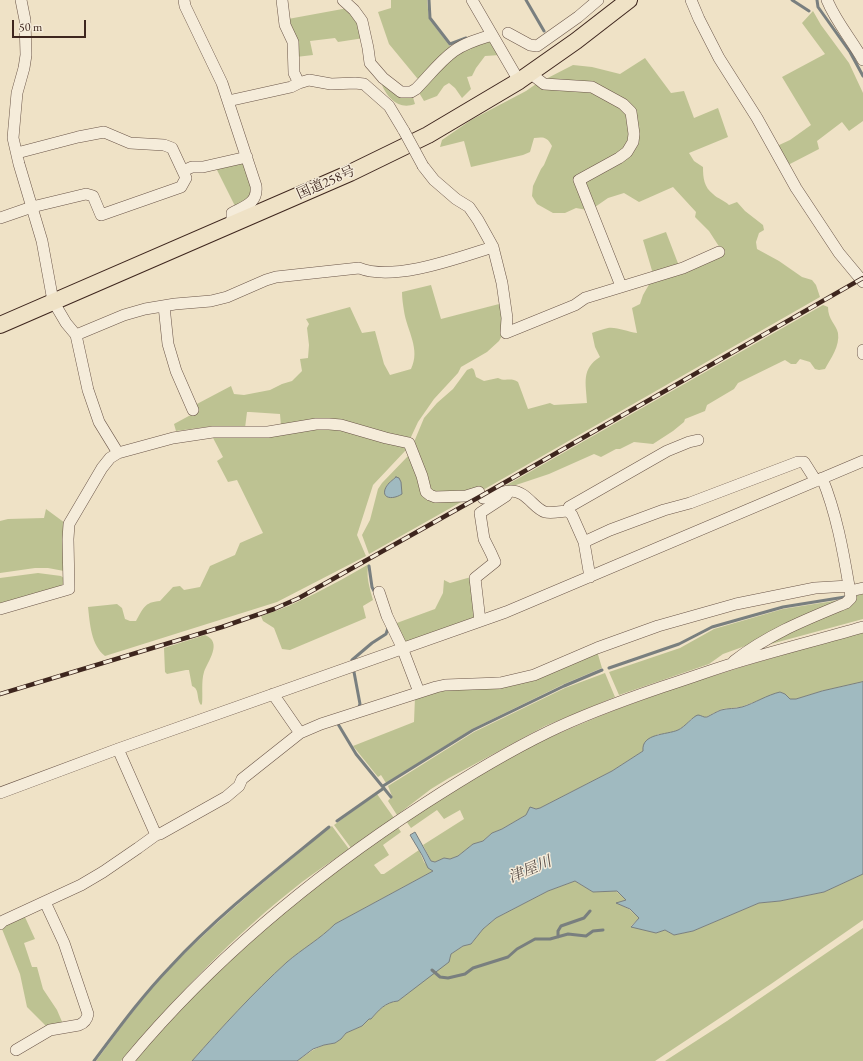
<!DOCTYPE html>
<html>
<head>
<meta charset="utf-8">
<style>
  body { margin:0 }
  #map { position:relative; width:863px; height:1061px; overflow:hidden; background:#efe2c6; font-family:"EB Garamond",serif }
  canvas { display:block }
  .scale { position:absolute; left:12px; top:20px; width:74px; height:18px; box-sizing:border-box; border:2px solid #3e261e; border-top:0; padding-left:5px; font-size:12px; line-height:14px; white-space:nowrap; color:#3e261e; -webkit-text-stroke:3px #f5ecda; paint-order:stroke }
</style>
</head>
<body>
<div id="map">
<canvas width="863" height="1061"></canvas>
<div class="scale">50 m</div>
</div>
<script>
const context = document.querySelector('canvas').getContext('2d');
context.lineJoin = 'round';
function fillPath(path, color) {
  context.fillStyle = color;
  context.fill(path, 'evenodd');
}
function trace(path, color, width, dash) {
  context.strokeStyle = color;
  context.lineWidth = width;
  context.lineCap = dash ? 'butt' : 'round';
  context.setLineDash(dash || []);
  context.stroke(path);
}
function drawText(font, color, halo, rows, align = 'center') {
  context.font = font + ' "EB Garamond","Noto Serif JP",serif';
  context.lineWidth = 3;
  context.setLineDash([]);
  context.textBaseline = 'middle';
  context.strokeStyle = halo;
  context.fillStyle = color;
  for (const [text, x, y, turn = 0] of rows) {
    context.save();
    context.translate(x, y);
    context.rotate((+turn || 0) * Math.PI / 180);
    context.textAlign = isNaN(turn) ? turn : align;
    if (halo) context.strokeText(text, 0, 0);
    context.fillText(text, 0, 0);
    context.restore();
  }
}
fillPath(new Path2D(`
  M391,0H427L429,19L452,49L421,80L417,78L389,44L378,12L391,8Z
  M348,8L354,12L364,38L338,42L335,38L310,41L313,55L296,57L288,19Z
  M813,11L821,25L849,63L863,93V121L849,131L842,122L817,141L819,149L788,165L777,146L790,140L811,125L782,77L825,54L802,23Z
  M490,40L500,55L485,56L476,68L472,76L467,77L471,89L462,98L455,88L449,83L444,86L437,96L424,101L418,91L454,54Z
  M645,58L671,93L684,91L694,118L718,108L728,137L689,153L694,161L703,167C703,178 704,187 713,194C718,199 724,200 729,205L737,202L745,211L763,225L764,230L759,233L756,242L757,249L779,261L802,277L812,280L816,285L820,297L483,490L432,494L414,442L424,418L437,403L453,389L467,370L472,368L474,370L476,377L484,381L498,378C505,382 511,377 518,382L528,409L550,403L554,405L587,403C586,383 581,369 600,357L595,347L592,333C597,331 603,329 608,328C618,327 627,332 637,333L632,308L640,304L643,295L651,281L720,248L709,231L695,217L696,212L673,187L639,202L624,193L608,198L595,207L587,210L576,208L565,213H553L537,204L532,196L533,186L541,169L544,165L552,146C547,137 544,137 534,138L530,152L523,155L471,167L464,141L440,147L442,140L471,120L526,91L536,84L573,65L592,67L620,74Z
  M384,82L412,94L415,104C399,110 388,99 382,85Z
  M243,161L254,185L250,199L235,206L216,168Z
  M666,232L679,266L653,274L643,240Z
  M431,285L441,319L503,303V334L499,341L487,352L461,367L458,373L434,399L418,422L411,437L407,439L343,422L281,426L280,414L250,412H247L245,428L213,426L176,431L174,424L198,411L195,405L231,386L234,394L244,395L270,390L282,384L292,381L302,371L300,359L308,358L309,345L307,328L309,324L306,319L350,307L362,333L375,331L384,364L390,375L411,369C421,349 407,331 404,311C403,305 402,298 402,292Z
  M823,305L828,307C828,320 836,324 838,333C840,346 831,358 825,369L819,370L815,369L810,362L800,359L796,364H791L785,360L738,383L734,389L707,405L705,411L685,419L684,422L673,431L653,444L634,442L620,449H616L601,457L594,454L549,474L516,485L500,492L498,490Z
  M326,427L339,429L405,445L406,450L373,485L357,535L366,556L277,602L105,656C91,645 90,624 88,607L117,604L122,608L125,619L130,621H136C143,609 144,602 160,601L173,587L180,586L184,590L200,587L210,566L235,555L240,543L263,533L237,480L228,482L217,461L223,457L212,436Z
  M409,455L425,494L470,497L369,554L362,535L370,520L378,489L382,483ZM396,477L401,482V486L385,488L387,485Z
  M46,509L65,523L64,571L48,568H35L0,573V521L8,519L44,518Z
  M369,564C365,574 370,589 373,600L363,606L366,618L290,650L282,649L274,628L263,621L261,616C299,604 334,584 369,564Z
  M38,573L61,576L65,579L64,583L58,589L0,605V578Z
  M471,577L476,618L404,643L394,624L435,609L443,593L444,580L450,583Z
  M863,594V619L756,648L854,596Z
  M846,599L748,645L723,654L709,664L619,695L609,672L680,648L714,629L783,609Z
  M863,632V682L822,691L796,699H790L785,694L780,692L741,707L722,709L706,717L691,719C684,729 671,735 658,734L643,751L612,771L540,808L536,809L533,808L526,815L502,829L492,833L483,841L473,844L458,856L450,859L444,858L435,862L431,861L423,845L464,819L460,810L444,819L437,810L411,828L406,821C442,798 477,774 515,754C538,742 562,732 586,722C676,684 769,659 863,632Z
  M205,635C223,642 208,661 204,672C201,682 203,694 202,704L201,705C196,699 200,689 192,686L189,670H186L167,674L165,672L164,648Z
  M597,651L602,668L564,684L472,729L386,783L381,775L378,777L353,746L414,722L415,697L438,689L500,686Z
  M605,673L615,697L545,726L449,778L431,789L397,815L388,801L392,796L388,786L474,732L565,688Z
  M377,794L394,818L351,848L334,825Z
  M332,826L349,849C333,860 317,871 302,882C235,934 175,997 121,1061H96C120,1029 144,995 172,966C222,915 277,871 332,826Z
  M397,826L401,832L383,845L389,855L374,865L381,874H384L419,850L424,862L433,871L335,924C320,939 302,949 287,962C253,993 222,1027 192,1061H133L209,978L309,891Z
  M863,874V920L771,984L655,1061H297L313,1050L324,1045L335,1043L341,1039L346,1033L362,1026L369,1019H371C378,1011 385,1002 398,1001L450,959L451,954L463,946L471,944L483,929L496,918L548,891L575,881L593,892L616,891L626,900L617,903L629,909L639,918L631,926L656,933L665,930L674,935L693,931L759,903L780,901L824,892Z
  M24,915L35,939L24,943L32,967H37L43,989L57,1010L63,1024L47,1027L27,1007L20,974L2,929L6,923Z
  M863,928V1061H665L727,1021Z`), '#bdc292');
const water = new Path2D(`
  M396,477L399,478L401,482L402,494C393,500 380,499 386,487C388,483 393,480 396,477Z
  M863,682V874L824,892L780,901L759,903L693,931L674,935L665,930L656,933L631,927L639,918L630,909L616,903L626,900L617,891L593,892L575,881L548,891L496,918L483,929L471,944L463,946L451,954L449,962L398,1001C385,1002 378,1011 371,1019H369L362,1026L346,1033L341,1039L335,1043L324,1045L313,1049L297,1061H192C222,1027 253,993 287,962C302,949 320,939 335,924L433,871L428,868L422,855L410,835L415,832L431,861L435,862L444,858L450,859L458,856L473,844L483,841L492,833L502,829L526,815L530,807L536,809L540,808L612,771L643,751C641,733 667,735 678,730C685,727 693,716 698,715C701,715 704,718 707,717C711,715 716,712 721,710C728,708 735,709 742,707C755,703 767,695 780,692L785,694L790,699H796L822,691Z`);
fillPath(water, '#a0bac0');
trace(water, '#797f7f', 1);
trace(new Path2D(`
  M429,0L430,18L450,44L466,38
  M526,0L544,31
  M792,0L809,11
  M817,0L818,7L850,52L863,76
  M369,566L372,587L375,593
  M352,660L372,643L386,634L388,628
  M609,668L679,644L712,627L783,607L845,597
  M354,672L360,704L358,709
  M338,724L356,754L391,797
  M383,786L473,730L564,686L602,670
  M337,821L384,788
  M558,937V931L561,926L584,918L590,911
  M432,970L440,977L448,978L465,974L473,968L508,957L517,949L535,939H550L568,934L586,936L593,931L603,930
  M94,1061C118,1029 142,996 170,967C218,915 274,872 329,827`), '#797f7f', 3);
const minor = new Path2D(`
  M21,0L25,20L26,55L24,68L17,93L13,138L19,164L42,241L53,301L66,323L76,335L88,390L99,422L118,453
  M184,0L185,6L222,83L256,186C258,203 245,206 232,213V224
  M282,0L285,25L293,42L294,73L299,83L309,80L331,84L355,83L364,84L389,106L404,131
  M343,0L354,10L362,21L368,48L370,63L377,71L383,78L401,92H411L416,89C428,77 440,61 454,51C465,43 479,39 492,35
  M472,0L519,81
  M691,0L699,19L719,58L757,118L796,188L839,253L863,282
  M827,0C836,22 852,40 863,60
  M508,33L530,45L537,46L578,17L598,0
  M530,73L544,84L592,87L623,104L631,112L634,134L633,142L627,152L619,158L579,180L621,286
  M228,101L291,87L299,83
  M423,166L434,180L456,199L469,207L478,220L493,247L502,283L507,318L506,333L575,305L585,298L683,268L719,252
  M183,171L192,167H203L247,157
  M0,218L32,207L86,194L93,196L101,215L181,187L186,178L172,148L164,145L130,143L104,132L78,137L17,153
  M164,306L168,344L176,371L193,410
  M76,335L124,315L145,309L175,304L211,301L227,297L266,280L276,277L359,268C394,282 458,258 493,247
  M863,350V354
  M822,478C836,512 843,550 849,586
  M483,498C491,496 502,491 510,491C526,490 534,509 545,512C552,514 561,511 568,511L572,515L584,542L590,577
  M568,511L569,507L667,451L689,442L698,440
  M584,542L610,530L664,510L690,503L798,462H804L816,481
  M379,592L387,616L401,645L419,692
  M0,609L69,589L68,539L69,524L102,468L110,458L118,453L173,438L213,432H268L316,424H329L341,425L386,438L409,443L422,476L426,492L430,495L435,497L466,496L479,492
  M480,621L475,578L495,562L491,553L484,539L480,513L506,496L508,493
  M734,661C769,634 805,620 846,603L851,598L850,591
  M273,694L300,733
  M118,749L156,835
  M0,793L118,749L506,612L863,461
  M0,924L3,921L81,885L103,872L138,848L156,835L160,834L226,797L239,786L242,779L300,733L321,724L436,687L445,685L500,683L534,675L597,648L658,626L736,604L815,588L849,586L850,591L863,588
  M16,1050L50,1030L79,1025C84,1023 87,1020 88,1014L64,943L45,902
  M128,1061C213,959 313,876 424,804C464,778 505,753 548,732C585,714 624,700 662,687C684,680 706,672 728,665C773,651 818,640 863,627`);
const highway = new Path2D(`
  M0,325L350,173L428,135L519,81L576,41L629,0`);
trace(minor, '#6a5548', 12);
trace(highway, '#3e261e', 18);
trace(minor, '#f5ecda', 11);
trace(highway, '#efe2c6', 16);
const rail = new Path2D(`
  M0,694L222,627L274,609L299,598L481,496L863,278`);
trace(rail, '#3e261e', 4.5);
trace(rail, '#f5ecda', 3, [9]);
const minorBridge = new Path2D(`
  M404,131L423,166`);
trace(minorBridge, '#6a5548', 12, []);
trace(minorBridge, '#f5ecda', 11);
drawText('14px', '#3e261e', '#f5ecda', [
  ["国道258号",326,183,-24]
]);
drawText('italic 15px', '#564b46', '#f5ecda', [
  ["津屋川",530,870,-23]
]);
</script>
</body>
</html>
